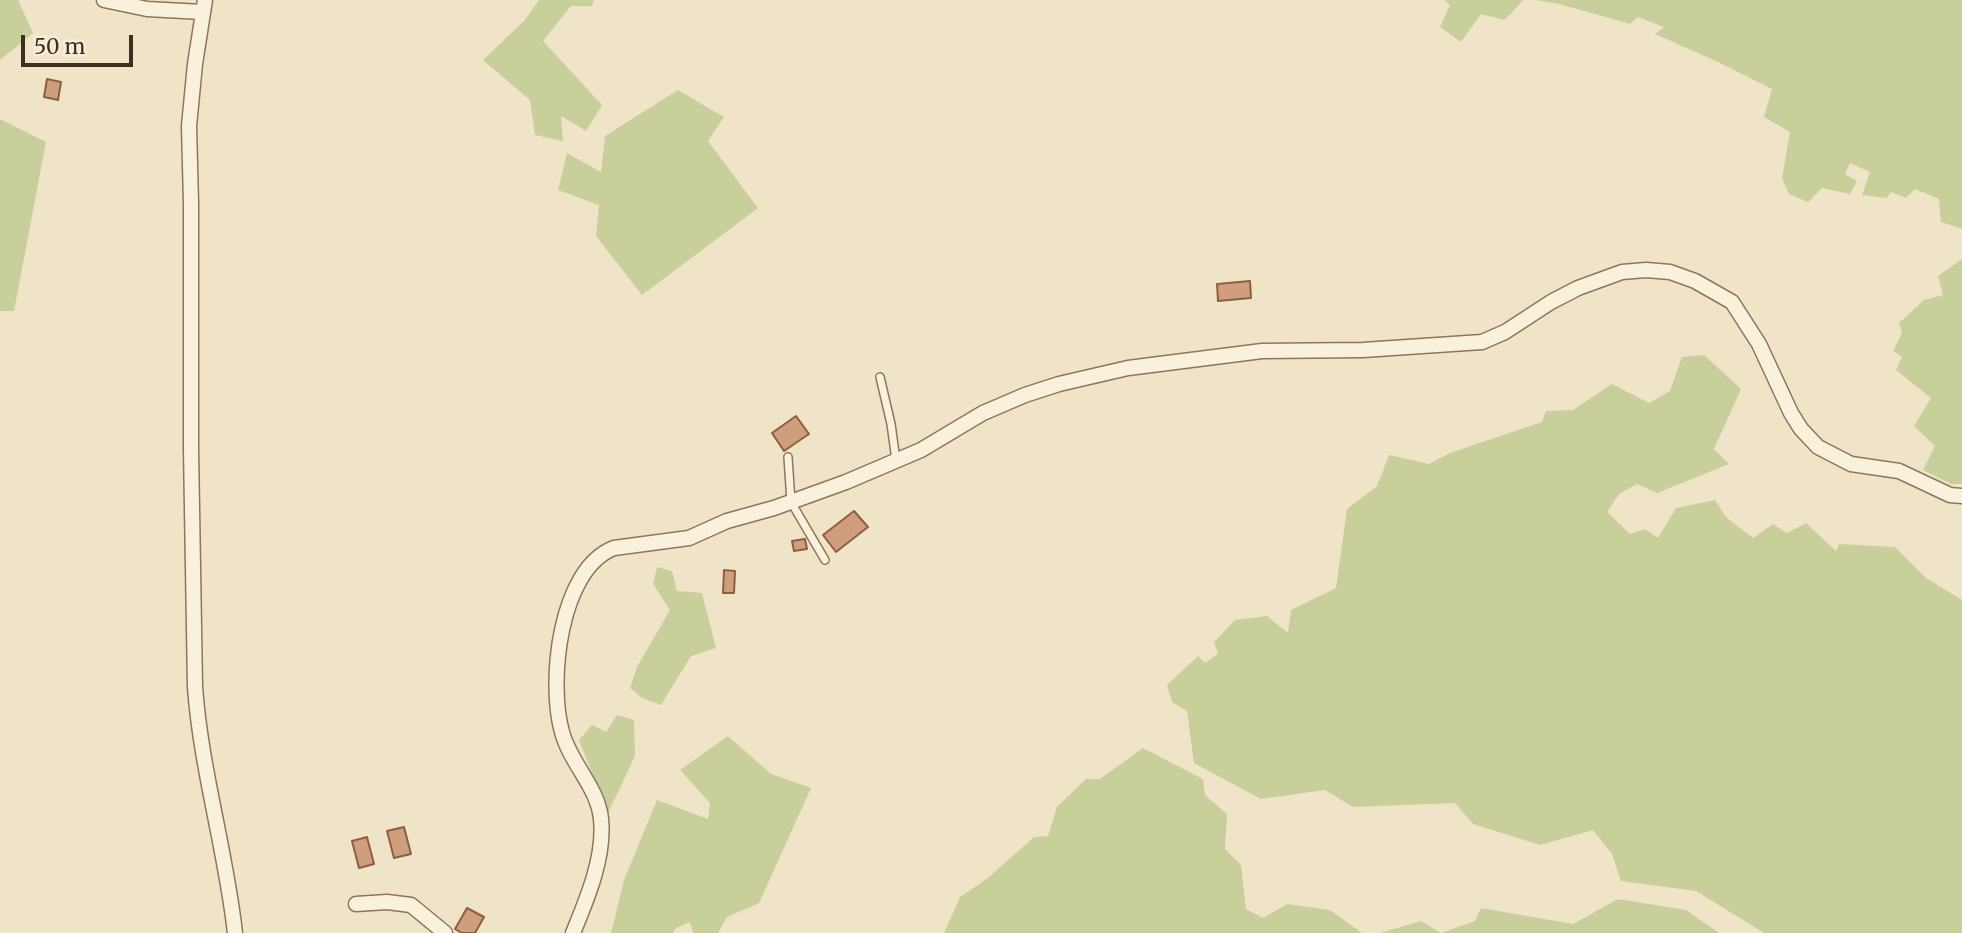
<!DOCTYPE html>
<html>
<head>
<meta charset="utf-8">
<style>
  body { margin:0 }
  #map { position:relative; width:1962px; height:933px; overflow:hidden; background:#f0e4c8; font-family:Merriweather,serif }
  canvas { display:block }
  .scale { position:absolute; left:21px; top:35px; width:112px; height:32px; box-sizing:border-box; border:4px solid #3d2e20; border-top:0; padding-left:9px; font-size:21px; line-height:24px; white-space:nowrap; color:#3d2e20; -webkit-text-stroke:5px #f7eed8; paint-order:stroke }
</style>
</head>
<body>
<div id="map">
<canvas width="1962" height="933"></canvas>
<div class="scale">50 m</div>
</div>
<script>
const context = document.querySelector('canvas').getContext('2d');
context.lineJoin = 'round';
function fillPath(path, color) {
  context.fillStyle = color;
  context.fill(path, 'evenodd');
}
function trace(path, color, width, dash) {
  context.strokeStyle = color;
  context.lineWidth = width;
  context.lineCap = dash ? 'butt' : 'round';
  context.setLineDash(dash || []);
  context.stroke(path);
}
fillPath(new Path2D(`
  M0,0H18L33,33L0,60Z
  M539,0H594L592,6H571L543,41L602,105L586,131L561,116L563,141L535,135L530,100L483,60L524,21Z
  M1444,0H1523L1505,20L1481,14L1461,42L1440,27L1450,5Z
  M1535,0H1962V229L1941,222L1939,199L1915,189L1906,198L1891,192L1887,198L1862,195L1870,172L1850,163L1845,174L1857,181L1850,194L1822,188L1808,202L1789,194L1782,178L1790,132L1764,117L1772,89L1718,62L1655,34L1664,27L1638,17L1630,24L1559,4Z
  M678,90L724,117L708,141L758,208L642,295L596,236L599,205L558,190L567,153L601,172L605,136Z
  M0,119L46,142L14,311H0Z
  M1962,259V484H1951L1923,470L1935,446L1914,426L1931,398L1896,370L1902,357L1893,351L1902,333L1899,323L1924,300L1943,295L1938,276Z
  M1704,355L1741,389L1714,449L1729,464L1657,493L1637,484L1619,494L1607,512L1630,534L1645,529L1658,538L1676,508L1715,500L1726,517L1753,538L1773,524L1787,533L1806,523L1836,551L1839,544L1895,547L1926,578L1962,600V933H1764L1696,891L1621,881L1612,854L1593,830L1540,845L1473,824L1455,803L1353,807L1325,790L1261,799L1194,763L1187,711L1172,702L1167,685L1198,656L1205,663L1218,654L1214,642L1235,620L1267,616L1288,633L1291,610L1336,588L1347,509L1377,486L1389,455L1429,464L1450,453L1542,422L1546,411L1573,410L1612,384L1649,403L1670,391L1682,357Z
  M657,567L672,571L677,591L702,593L716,648L691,656L661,705L642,698L630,688L637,667L670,610L653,584Z
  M617,715L634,720L635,756L608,813L579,740L592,725L606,732Z
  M728,736L771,774L811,788L759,903L727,917L718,933H693L690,922L676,928L673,933H611L624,880L657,800L708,819L710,803L680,770Z
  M1143,748L1203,779L1205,795L1227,814L1225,849L1241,865L1246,909L1263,918L1287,904L1330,910L1362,933H944L960,897L988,878L1034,837L1048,836L1057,807L1086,779H1100Z
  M1618,899L1686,910L1719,933H1380L1421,921L1441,933L1475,921L1481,908L1573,924Z`), '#c9cf9b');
const building = new Path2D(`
  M47,79L61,82L58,100L44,97Z
  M1250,281L1251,298L1218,301L1217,284Z
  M796,416L809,434L784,451L772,433Z
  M854,511L868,527L836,552L823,535Z
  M805,539L807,549L794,551L792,541Z
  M724,570L735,571L734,593H723Z
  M404,827L411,854L394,858L387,831Z
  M367,837L374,864L359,868L352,841Z
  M467,908L484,917L475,933H462L455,929Z`);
fillPath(building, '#cf9f7d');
trace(building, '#8d5f41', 2);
const service = new Path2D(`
  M880,377L891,424L896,460
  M788,457L791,502L825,560`);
const minor = new Path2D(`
  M104,0L147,9L202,12
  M205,0L195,64L189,126L191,203V449L195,687C201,770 226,851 235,933
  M356,904L387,902L411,905L445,933
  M573,933C587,899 605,857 601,819C598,787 570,763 562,732C548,683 559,569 614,548L689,538L727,521L774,508L846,482L921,450L983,413L1025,395L1059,384L1128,368L1262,351L1363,350L1482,342L1505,332L1551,302L1578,288L1622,272L1646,270L1670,272L1695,281L1732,302L1759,344L1791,413L1801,429L1818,447L1851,464L1899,471L1950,495L1962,496`);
trace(service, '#8d765c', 10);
trace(minor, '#8d765c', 17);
trace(service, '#faf1dc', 7);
trace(minor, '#faf1dc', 14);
</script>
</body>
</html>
